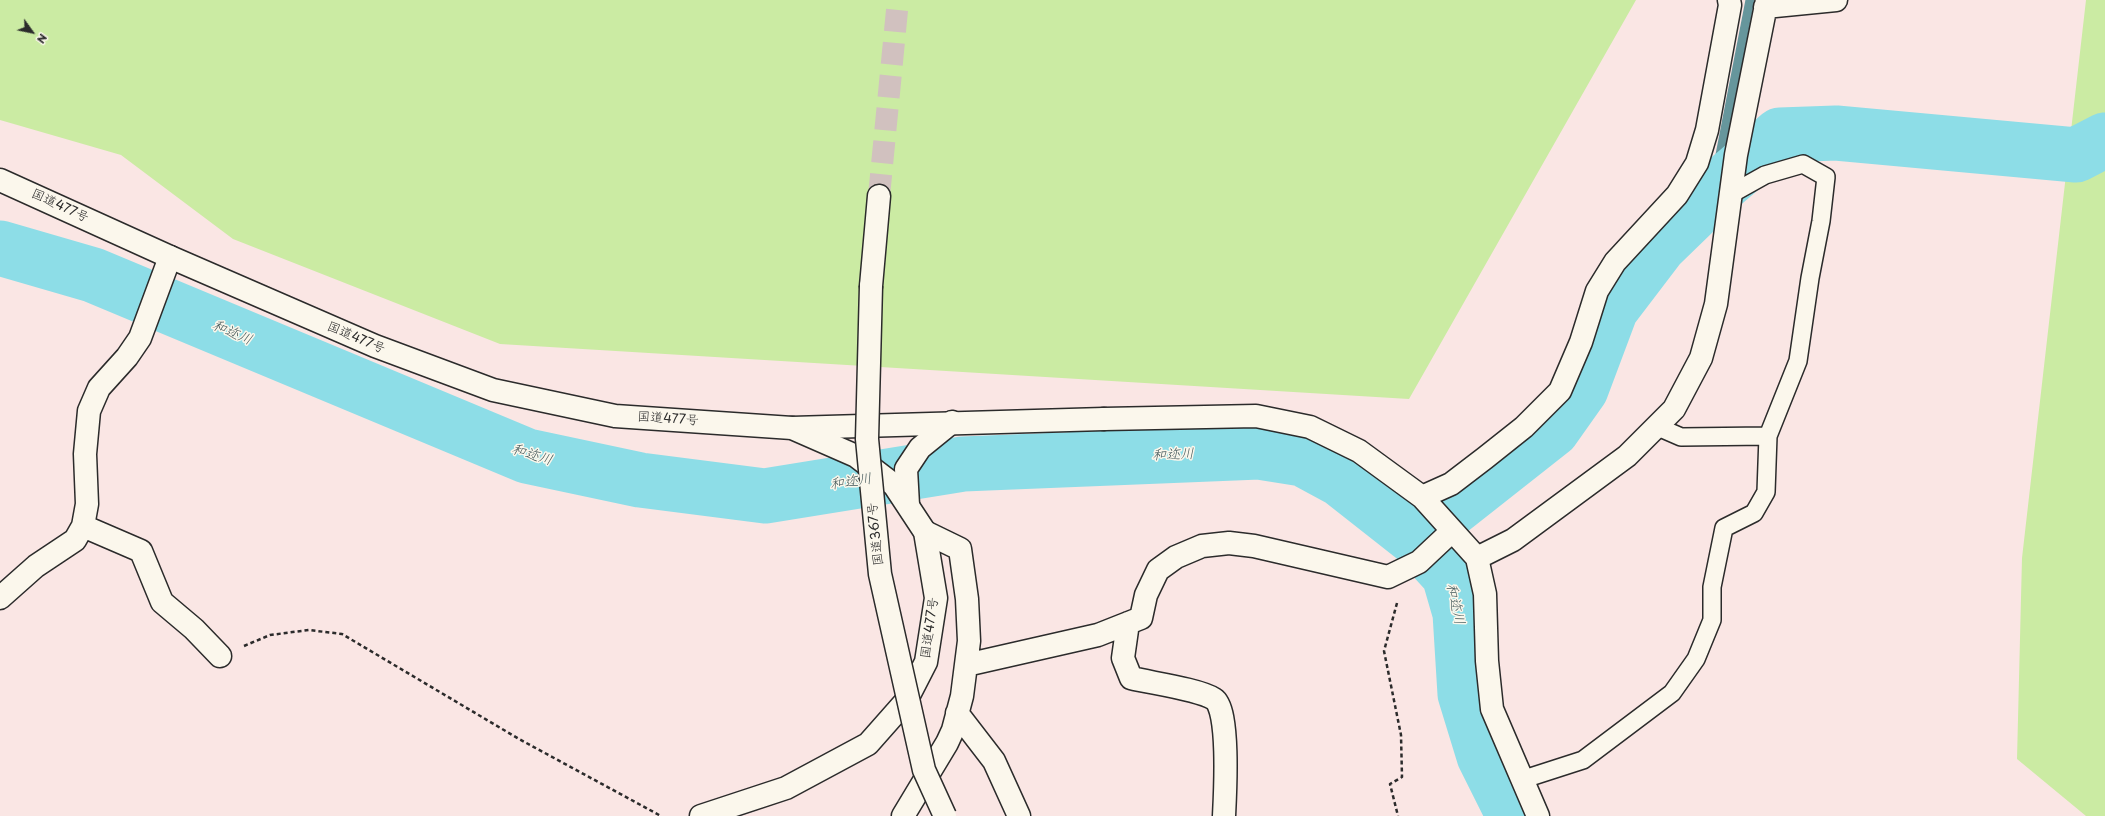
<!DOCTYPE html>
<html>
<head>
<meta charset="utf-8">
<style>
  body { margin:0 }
  #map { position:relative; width:2105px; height:816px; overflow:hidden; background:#fae6e4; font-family:"Playpen Sans",sans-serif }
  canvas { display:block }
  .north { position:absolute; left:12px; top:12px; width:40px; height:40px; -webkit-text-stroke:3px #fbf7ec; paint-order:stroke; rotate:123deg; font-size:11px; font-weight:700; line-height:16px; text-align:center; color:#2b2b2b }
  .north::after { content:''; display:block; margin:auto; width:14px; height:18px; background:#2b2b2b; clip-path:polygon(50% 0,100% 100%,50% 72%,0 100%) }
</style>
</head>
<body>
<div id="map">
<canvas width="2105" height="816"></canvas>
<div class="north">N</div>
</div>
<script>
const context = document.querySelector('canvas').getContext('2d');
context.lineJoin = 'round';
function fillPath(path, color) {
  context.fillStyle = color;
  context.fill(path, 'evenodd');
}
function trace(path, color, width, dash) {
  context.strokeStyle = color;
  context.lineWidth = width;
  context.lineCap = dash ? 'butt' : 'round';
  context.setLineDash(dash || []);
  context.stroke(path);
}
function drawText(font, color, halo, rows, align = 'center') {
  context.font = font + ' "Playpen Sans","Klee One",sans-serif';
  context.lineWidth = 3;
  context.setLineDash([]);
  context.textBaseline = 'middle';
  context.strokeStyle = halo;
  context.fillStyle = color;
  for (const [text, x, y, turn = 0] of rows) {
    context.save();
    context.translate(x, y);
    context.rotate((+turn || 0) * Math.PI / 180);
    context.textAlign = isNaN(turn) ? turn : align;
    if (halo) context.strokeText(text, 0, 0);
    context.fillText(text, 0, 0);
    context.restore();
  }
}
fillPath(new Path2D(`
  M0,0H1636L1409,399L500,344L233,239L121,155L0,120Z
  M2086,0H2105V816H2086L2017,759L2022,558Z`), '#cbeba3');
trace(new Path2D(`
  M1698,208L1719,160L1750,0`), '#66969c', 9);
trace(new Path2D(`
  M0,248L93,275L527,456L640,480L765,496L963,464L1259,452L1303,459L1340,479L1415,538L1449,575L1460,613L1465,694L1484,756L1514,816
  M1415,538L1552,430L1581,389L1611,309L1659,246L1725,182L1780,135L1836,133L2076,155L2105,140`), '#8ddde7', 55);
trace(new Path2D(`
  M879,196L898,0`), '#d1c1bf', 22, [22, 11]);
const lane = new Path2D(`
  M1658,427L1681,437L1768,436
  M1521,780L1583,760L1672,693L1696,659L1712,620V587L1724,528L1754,513L1766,492L1768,436L1798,361L1810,278L1821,221L1826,177L1803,164L1765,175L1731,194`);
const street = new Path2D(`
  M1765,7L1836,0
  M170,257L140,338L127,357L99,388L89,411L85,454L87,504L83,526L141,551L162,602L194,629L220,656
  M1104,419L1256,416L1310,427L1359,451L1422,497L1477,558L1485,594L1487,661L1492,709L1538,816
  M1422,497L1451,484L1485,458L1524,427L1560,391L1581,342L1597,291L1615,262L1677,195L1697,163L1707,130L1730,5L1729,0
  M908,505L906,469L920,448L952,422
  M1477,558L1513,540L1627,456L1674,409L1701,358L1716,304L1736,155L1767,0
  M0,598L36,566L75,540L83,526
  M1128,623L1123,658L1131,678C1151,683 1198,689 1214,699C1230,709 1225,796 1224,816
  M966,665L1098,635L1141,618L1146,595L1158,570L1176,557L1202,546L1229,543L1254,546L1388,577L1419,562L1452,531
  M957,713L994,761L1019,816
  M903,816L947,743L953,730L962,696L969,641L967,599L960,549L925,532`);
const secondary = new Path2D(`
  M792,428L1104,419`);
const highway = new Path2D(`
  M0,180L170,257L375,346L493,390L615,416L792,428L856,456L894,485L925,532L936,598L926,662L906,701L868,744L786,788L701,816
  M871,286L879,196`);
trace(lane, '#2b2b2b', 20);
trace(street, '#2b2b2b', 25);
trace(secondary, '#2b2b2b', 25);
trace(highway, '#2b2b2b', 25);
trace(new Path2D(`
  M1397,603L1384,651L1401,735L1402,777L1390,784L1398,816
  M244,646L270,635L309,630L342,634L519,739L661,816`), '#2b2b2b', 2.5, [4, 3]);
trace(lane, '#fbf7ec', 17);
trace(street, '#fbf7ec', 22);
trace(secondary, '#fbf7ec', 22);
trace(highway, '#fbf7ec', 22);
const highwayBridge = new Path2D(`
  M871,286L867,439L880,574L924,770L945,816`);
trace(highwayBridge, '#2b2b2b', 25, []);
trace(highwayBridge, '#fbf7ec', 22);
drawText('13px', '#2b2b2b', '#fbf7ec', [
  ["国道477号",60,206,25],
  ["国道477号",356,338,23],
  ["国道477号",668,419,4],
  ["国道367号",876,534,-96],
  ["国道477号",930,628,-82]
]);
drawText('italic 14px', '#44585a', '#fbf7ec', [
  ["和迩川",232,333,23],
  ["和迩川",532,455,17],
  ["和迩川",1173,455,-2],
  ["和迩川",851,482,-9],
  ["和迩川",1455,604,78]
]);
</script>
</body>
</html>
